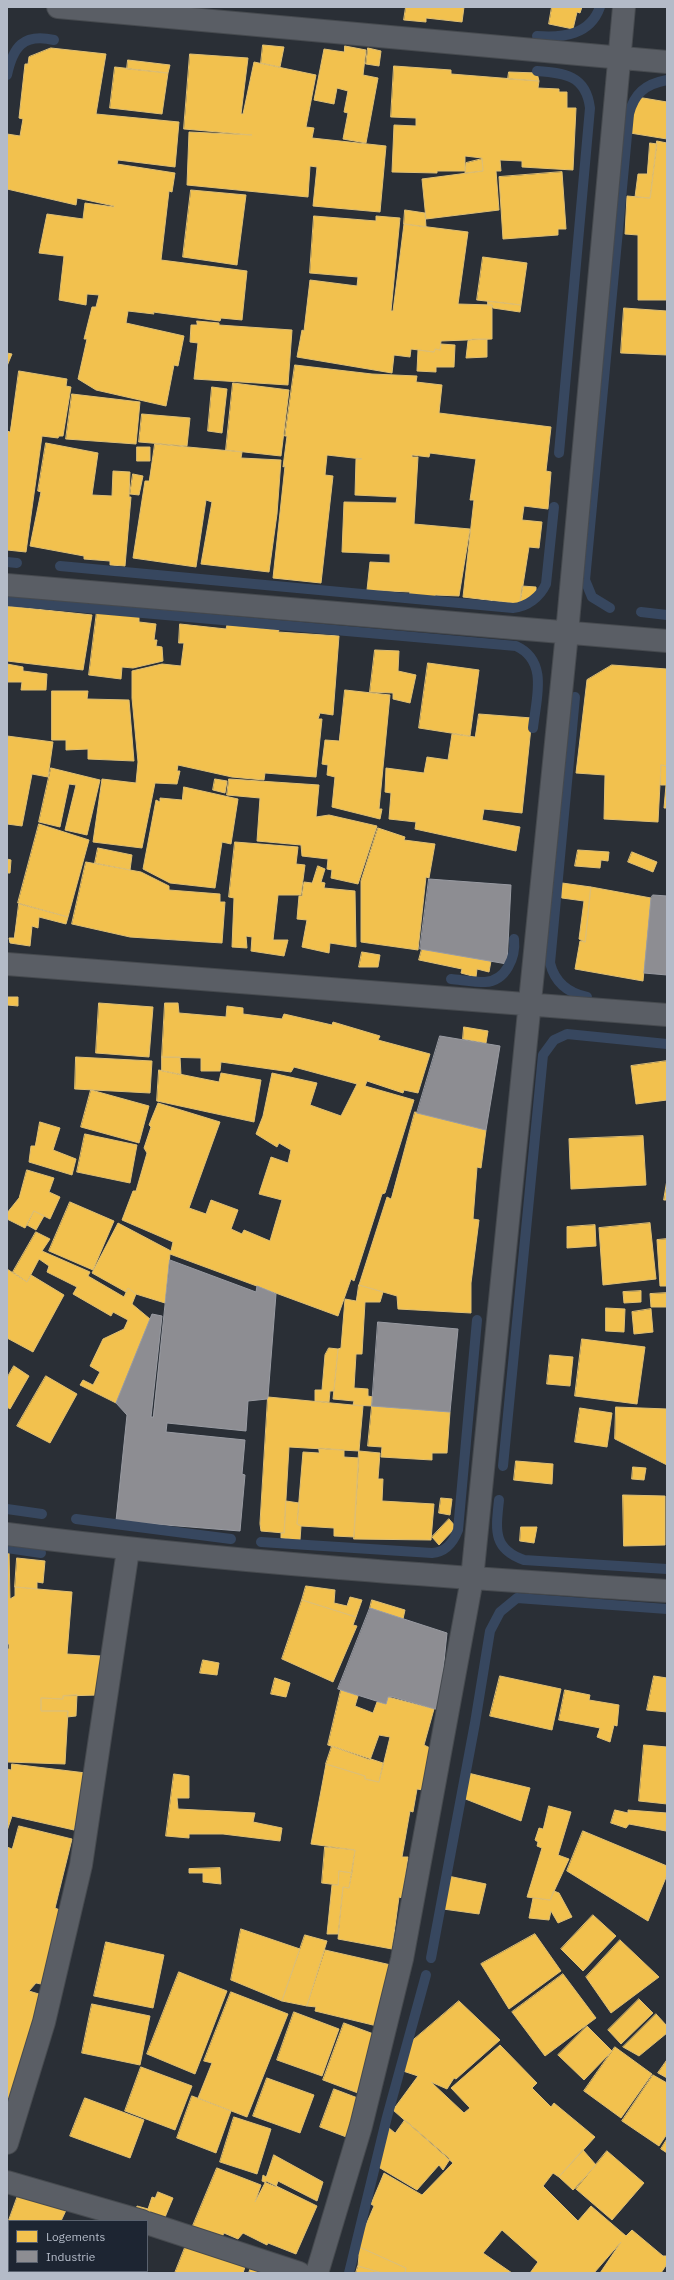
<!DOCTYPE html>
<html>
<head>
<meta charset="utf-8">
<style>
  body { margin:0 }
  #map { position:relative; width:674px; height:2280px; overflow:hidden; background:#2a2f36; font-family:"IBM Plex Sans",sans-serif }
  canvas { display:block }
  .frame { position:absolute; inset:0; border:8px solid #b4bbc8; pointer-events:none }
  .legend { position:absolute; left:8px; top:2220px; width:140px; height:52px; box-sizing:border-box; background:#1d2532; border:1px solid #59616e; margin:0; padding:5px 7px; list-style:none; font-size:12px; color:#b4bbc8 }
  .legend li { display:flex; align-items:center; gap:8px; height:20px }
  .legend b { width:20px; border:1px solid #59616e }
</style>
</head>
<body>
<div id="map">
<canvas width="674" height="2280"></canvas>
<div class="frame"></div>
<ul class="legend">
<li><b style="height:11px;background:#f2c14e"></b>Logements</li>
<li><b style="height:11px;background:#8d8d92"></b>Industrie</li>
</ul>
</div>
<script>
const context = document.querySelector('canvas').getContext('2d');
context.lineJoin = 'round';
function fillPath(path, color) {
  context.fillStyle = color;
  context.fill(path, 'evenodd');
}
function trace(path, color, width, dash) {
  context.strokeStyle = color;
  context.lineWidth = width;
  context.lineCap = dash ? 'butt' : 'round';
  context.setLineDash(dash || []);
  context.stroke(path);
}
const homes = new Path2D(`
  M406,7H464L462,22L426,18V22L404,20Z
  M552,7H582L580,13L577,12L573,29L549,24Z
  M263,45L284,47L280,67L261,63Z
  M345,46L366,50L363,75L378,78L366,143L343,139L348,113L344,112L348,91L337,88L334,104L314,100L324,49L344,52Z
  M51,48L106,54L96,114L179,122L175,167L118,160L117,164L175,173L172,192L169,191L161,260L247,271L242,320L221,318L220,321L153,312L154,314L128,311L126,323L184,336L178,366L174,365L166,406L96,390L78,379L87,339H84L92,307H96L99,295L87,294L86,305L59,300L64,256L39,253L47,214L83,219L85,203L114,207V206L77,198L76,205L7,189V134L20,136L23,119L19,118L25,64H28L29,57Z
  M368,48L381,51L379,66L366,64Z
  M190,54L248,58L241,114H243L254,62L316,75L306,127L314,128L312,138L386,146L380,212L313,206L317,167L310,166L308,197L187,185L189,132L252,135L184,129Z
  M128,60L170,65L168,73L127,69Z
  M394,66L451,70V74L539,81L538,88L559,89V92H567V108H576L573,170L522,167V161L500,160L501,171H496L499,210L426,219L422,179L483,171L482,158L465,156V171H437V173L392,172L394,125L416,126V118L391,117Z
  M115,67L168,73L162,114L110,108Z
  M509,72L537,73L539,81L508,79Z
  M637,97L667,102V139L630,133Z
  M657,141L667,143V300H638V235L625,234L627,196L650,198Z
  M650,143L657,144L650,198L635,197L638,174H647Z
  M482,159L483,171L465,173L466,163Z
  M562,172L566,229H558V235L503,239L499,177Z
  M191,190L246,195L237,265L183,257Z
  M405,210L425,213L426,227L404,224Z
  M314,216L376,221V216L400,218L391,311H393L404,224L468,232L458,304L492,305V339L441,341L440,350L435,349L434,352L411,349L410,357L394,355L392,373L297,357L302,330L304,331L310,280L357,286L358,277L310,273Z
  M483,257L527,263L521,305L477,300Z
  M488,301L521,305L520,312L493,308L492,305H488Z
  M624,308L667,311V355L621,353Z
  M197,321L219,323V325L292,330L288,385L194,379L198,343L190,342L191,325H197Z
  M473,339H487V357L466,358L468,341Z
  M441,344L455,345L454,367H436V372L417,371L418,350L434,352L435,349L440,350Z
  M7,353L12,354L7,366Z
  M295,365L372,374L417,376L416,382L442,385L439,413L551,427L546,471L551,472L548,509L524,506L522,520L542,522L539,548L529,547L520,604L463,597L474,500H470L476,459L430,453L429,457L412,455V457H418L414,524L470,529L459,596L435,595V598L409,596L410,592L367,590L370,562L390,563V554L342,552L344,502L396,503L397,497L355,495L356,459H362L327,455L325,475L333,476L321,583L273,578L285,466L283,467L287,436H285Z
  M19,371L67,379L66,386L71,387L63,436H59L58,438L42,436L26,552L7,550V431L10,432Z
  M233,383L289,390L281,456L226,450Z
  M212,387L227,389L222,433L208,431Z
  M72,394L140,402L136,444L66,439Z
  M142,414L190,418L187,446L139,442Z
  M46,443L98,453L92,495L112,496L113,471L130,472L129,497H131L125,566L110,565V561L84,559V556L30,546L41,492L38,491Z
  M155,444L242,452L241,458L281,460L277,514L269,572L201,564L212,502L206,500L196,567L133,558L145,481H149Z
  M137,447H150V461H137Z
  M133,474L143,476L139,495L130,494Z
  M522,586L536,587V592L520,604Z
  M7,606L92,615L83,670L7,661Z
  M97,611L139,616V622L156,624L154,640H157L156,646L162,647L163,661L133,668L122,667L121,679L89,675Z
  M180,624L226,629L227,625L279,630L278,632L339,636L333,715L320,713L318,719H322L316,777L265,773L264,780L232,777L178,765L177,771H180L177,784L155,783L142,848L93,842L102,779L136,783L138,762L132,698V671L162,664L181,666L184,643H179Z
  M375,650L399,651L398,671L416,675L410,703L393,699V693L370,692Z
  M428,663L479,670L470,736L419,728Z
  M7,664L23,667V671L47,674L46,690H21L22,682H7Z
  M612,665L667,669V766L661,765L658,822L604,819L605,775L576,773L587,680Z
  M345,690L390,695L379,809H382L380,819L332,807L335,777L327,775L328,765L322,764L325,740L339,741Z
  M52,691H88L87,699L129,700L134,761L88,759V749L66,750V740H52Z
  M479,714L532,718L522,813L484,809L482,820L520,827L516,851L415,829L416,822L389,819L391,793L385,792L386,768L424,773L427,757L448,760L452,734L475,737Z
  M7,736L53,742L48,777L32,774L22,826L7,824Z
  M661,765L667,766V808H664L666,785H661Z
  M51,768L100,780L87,835L65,830L76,785L69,784L60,827L39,822Z
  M215,779L227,781L225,793L213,790Z
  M229,779L319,785L316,817L329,815L377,826L358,884L331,878L332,870L327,869L328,859L302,856L301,845L257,841L260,798L227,795Z
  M184,787L238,799L231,844L222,842L215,888L170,883L143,869L156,800L160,802V798L182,800Z
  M39,824L89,840L68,917L18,903Z
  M378,828L405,837L404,840L435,844L429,878L426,877L418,950L361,942V881Z
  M235,842L298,847L296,864L305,865L301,895H278L273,940H288L284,956L251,951L252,937L246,936L247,948L232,947L234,898L229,897Z
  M98,848L132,855L130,870L95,863Z
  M578,850L609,852L608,861L601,860L600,868L575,866Z
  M632,852L657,862L653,872L628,862Z
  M7,859L11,860L10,873H7Z
  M86,862L141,872L169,886V890L220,894V902H225L222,943L130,937L72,924Z
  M318,866L325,869L321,882L325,883L324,888L355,891L356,947L330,943L329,953L302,947L307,920L297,919L299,896H302L304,882L312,883Z
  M562,883L591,887L585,942L579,939L584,901L562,898Z
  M591,887L651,898L643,981L575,969L580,941L585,942Z
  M19,904L68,917L66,924L39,917L38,928L32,926L30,946L10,943L9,938H14Z
  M422,949L491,961L489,972L477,969L476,977L461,973L462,969L419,960Z
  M362,952L380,955L378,967H359Z
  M7,997H18V1006L7,1005Z
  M99,1003L153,1007L149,1057L96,1053Z
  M165,1003H178L179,1013L226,1017L227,1006L243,1008V1014L282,1019L284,1014L332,1025L333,1022L380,1036L378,1040L430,1054L418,1093L404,1090L403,1093L367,1081L365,1086L414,1100L385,1193L382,1194L354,1281L351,1279L338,1316L170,1254L165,1303L136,1294L128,1288L126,1292L92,1273L118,1223L171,1251L173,1242L122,1220L133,1191H136L147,1153L144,1148L151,1127L149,1125L158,1103L220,1122L189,1208L206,1214L211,1200L238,1210L231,1229L242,1234L244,1230L270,1241L282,1200L259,1194L271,1157L288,1163L291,1150L279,1143L277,1147L256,1134L263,1116L272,1073L317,1083L310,1105L341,1116L357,1084L294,1067L291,1072L221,1062L220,1071H201V1058L162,1057Z
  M464,1027L488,1031L486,1043L463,1039Z
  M76,1057L152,1061L150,1093L75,1089Z
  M162,1057H180L181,1075L162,1071Z
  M667,1061V1100L636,1104L631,1066Z
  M159,1070L219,1082L221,1073L261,1080L254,1122L157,1101Z
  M91,1090L149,1106L139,1143L81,1127Z
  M415,1112L486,1130L481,1168L477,1167L473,1219L479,1220L471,1283V1313L398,1309L397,1296L359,1285L387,1197L391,1199Z
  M40,1122L60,1128L53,1150L76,1159L72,1175L29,1162L31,1146H35Z
  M85,1134L137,1145L130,1183L77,1172Z
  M643,1136L646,1185L571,1189L569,1139Z
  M27,1170L54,1178L49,1192L60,1197L50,1219L34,1211L25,1228L7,1219V1213L19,1198Z
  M667,1180V1200H664Z
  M70,1202L114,1221L93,1270L49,1251Z
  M34,1211L44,1216L36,1230L27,1225Z
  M650,1223L656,1279L603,1285L599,1228Z
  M595,1225L596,1246L567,1248V1227Z
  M36,1232L50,1239L42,1251L90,1272L88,1276L124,1297L128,1288L136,1294L132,1304L150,1319L116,1403L80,1385L83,1380L93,1385L100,1372L90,1366L103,1339L124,1329L128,1320L113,1312L111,1316L73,1294L77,1287L47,1272L49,1266L39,1259L27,1282L13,1272Z
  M667,1239V1286H660L657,1240Z
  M7,1269L27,1282L31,1275L64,1295L33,1352L7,1338Z
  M359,1285L383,1292L380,1302H365L362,1354H356L354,1388L368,1389V1396L373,1397L372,1406L353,1405L354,1401L333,1399L338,1349L341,1348L345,1299L356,1301Z
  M641,1291V1302L624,1303L623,1292Z
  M667,1293V1307H651L650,1294Z
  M606,1308L625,1309L624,1332L606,1331Z
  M651,1309L653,1332L634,1334L632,1312Z
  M582,1339L645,1347L637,1404L575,1396Z
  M329,1348L338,1349L334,1391H330L329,1402L315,1401V1390H322L325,1355Z
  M550,1355L573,1357L570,1386L547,1384Z
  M14,1366L29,1376L10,1409L7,1407V1378Z
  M46,1376L77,1394L50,1443L17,1426Z
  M268,1397L363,1406L359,1451L289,1447L284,1533L261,1531L260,1524Z
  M372,1406L450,1412L447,1453H432V1460L381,1457L382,1447L368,1446Z
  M616,1407L667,1409V1465L615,1439Z
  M580,1408L612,1413L607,1447L575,1442Z
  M319,1448L344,1450V1457L359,1458L354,1537L334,1536V1528L301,1526L297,1524L303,1452L319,1453Z
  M359,1451L380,1453L378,1479H383L382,1501L434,1504L431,1540L354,1539Z
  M516,1461L553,1464L552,1484L514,1480Z
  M633,1467L646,1468L644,1480L632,1479Z
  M623,1495L665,1496V1545L624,1546Z
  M441,1498L452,1499L450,1515L439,1513Z
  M286,1501L299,1503L297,1524L301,1526L300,1540L281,1538V1533H284Z
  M449,1519L456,1527L439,1545L432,1537Z
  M521,1527H537L534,1543L520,1541Z
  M7,1550H9L10,1599L15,1596V1587L72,1592L67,1654L101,1656L99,1695L63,1696V1699L41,1698V1711H68L65,1764L7,1762V1649H9V1644H7Z
  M17,1558L45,1561L43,1583L37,1582V1589L15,1587Z
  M306,1586L335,1590L334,1603L347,1606L350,1597L362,1600L356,1617L302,1600Z
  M302,1600L356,1617L353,1625L357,1626L333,1682L282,1659Z
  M372,1600L405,1610L403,1619L370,1608Z
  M203,1660L219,1663L217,1675L200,1673Z
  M500,1676L561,1689L552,1730L490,1716Z
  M654,1676L667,1678V1712L647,1710Z
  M275,1678L290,1683L286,1697L271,1694Z
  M341,1690L358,1696L355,1706L373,1713L377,1702L386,1704L388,1697L434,1709L424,1745L430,1748L423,1790L417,1789L413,1812L410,1811L402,1857H408L402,1898L399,1897L392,1949L338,1939L343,1887L349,1888L355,1850L311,1844L326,1764L365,1776V1779L379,1782L390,1737L379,1735L370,1760L328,1745Z
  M565,1690L590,1695L589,1700L619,1705L617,1726L614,1725L610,1742L597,1737L600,1728L559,1720Z
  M77,1695L76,1716L67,1717L68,1711H41V1698L63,1699V1696Z
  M644,1745L667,1747V1804L639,1801Z
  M332,1746L383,1763L379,1782L365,1779V1776L326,1764Z
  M12,1764L86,1773L74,1830L12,1816L7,1831V1769L11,1770Z
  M468,1773L530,1788L521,1821L463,1798Z
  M174,1774L189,1776V1798H177L178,1809L255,1813L253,1822L282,1828L280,1841L223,1834H189V1838L166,1836Z
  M549,1806L571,1812L558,1855L569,1859L550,1900L527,1897L542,1848L537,1846L538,1842L535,1840L539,1828L543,1829Z
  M615,1810L628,1813V1810L667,1813L666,1831L629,1824L626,1828L611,1823Z
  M19,1826L72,1839L55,1908L62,1911L50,1958L41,1984L36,1983L29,1991L42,1995L7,2105V1847L12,1849Z
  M583,1831L667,1866V1875L648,1921L567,1871Z
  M325,1847L355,1850L352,1873L339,1871L338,1885L322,1883Z
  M220,1868L221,1884L203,1882V1873H189V1869Z
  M339,1871L352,1873L349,1888L343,1887L338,1934H327L332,1885H338Z
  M448,1876L486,1884L479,1914L443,1909Z
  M554,1891L559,1893L572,1917L558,1923L551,1911L549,1920L529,1918L533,1898L550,1900Z
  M593,1915L616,1936L583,1971L561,1949Z
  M241,1929L300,1949L282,2001L231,1980Z
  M535,1934L561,1971L509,2009L481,1964Z
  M305,1935L327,1941L307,2006L282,2001Z
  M620,1940L659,1977L611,2013L586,1977Z
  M106,1942L164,1955L153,2008L94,1996Z
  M325,1950L391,1965L377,2026L315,2011L316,2007L307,2006Z
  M179,1972L227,1991L195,2074L147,2054Z
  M563,1974L596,2018L545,2056L512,2012Z
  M231,1992L288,2014L247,2117L198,2098L212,2063L204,2061Z
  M639,1999L653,2013L621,2044L608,2030Z
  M459,2001L500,2040L456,2079L454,2078L447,2089L431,2082L464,2113L470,2108L451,2088L500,2045L537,2083L532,2088L551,2107L554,2103L595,2137L559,2177L553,2173L543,2186L578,2221L591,2206L626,2236L632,2230L663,2256H667V2264L661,2273H600L621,2242L594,2273H530L538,2262L502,2230L483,2253L512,2273H405L406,2268L357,2246L374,2206L371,2204L384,2173L422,2195L453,2163L393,2110L418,2076L403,2071L412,2041Z
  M92,2004L150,2016L140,2065L82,2053Z
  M294,2012L339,2029L322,2076L277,2060Z
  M656,2014L667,2026V2033L639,2056L623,2047Z
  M344,2023L379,2036L358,2093L323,2080Z
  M587,2026L612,2051L584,2080L558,2055Z
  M615,2047L652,2074L621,2118L584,2091Z
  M667,2060V2078L658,2073Z
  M141,2067L192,2086L175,2130L125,2111Z
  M653,2075L667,2083V2134L659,2146L622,2121Z
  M267,2078L314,2095L300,2133L253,2116Z
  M334,2089L363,2100L349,2138L320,2127Z
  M192,2096L231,2111L216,2153L177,2138Z
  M85,2098L144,2120L130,2158L70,2136Z
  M234,2117L271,2129L257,2174L220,2162Z
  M405,2120L450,2159L443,2170L439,2165L417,2190L375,2165L389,2128L395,2133Z
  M667,2139V2153L661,2149Z
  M583,2150L596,2165L573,2190L559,2177Z
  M607,2151L644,2183L612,2220L576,2189Z
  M274,2155L323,2182L317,2201L278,2181L276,2187L262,2181L263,2175L266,2177Z
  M217,2168L261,2185L255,2202L266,2181L317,2206L296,2254L268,2243L267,2245L243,2233L238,2239L224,2233L221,2239L192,2228Z
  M21,2187L68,2206L61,2221H9V2249L7,2248V2225Z
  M158,2192L173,2198L163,2222L135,2212L137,2206L148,2209L152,2197L155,2198Z
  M188,2240L247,2261L243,2273H175Z
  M357,2246L406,2268L405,2273H382L358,2266L359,2256L355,2255Z
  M7,2259L9,2260V2271L39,2273H7Z
  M252,2264L275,2273H249Z
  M358,2266L382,2273H356Z
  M45,2271H103V2273H45Z
  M104,2271H126V2273H103Z`);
fillPath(homes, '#f2c14e');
trace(homes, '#dfbf73', 1);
const industry = new Path2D(`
  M429,879L511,885L507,964L420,949Z
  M653,895L667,896V975L644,973L651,898Z
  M440,1036L500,1046L486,1130L417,1113Z
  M170,1260L256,1292L257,1286L276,1294L268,1397L267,1399L248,1401L246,1431L167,1423L166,1432L245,1440L242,1474L245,1475L240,1531L116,1521L127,1415L116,1403L152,1314L162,1316L151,1417H153Z
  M378,1322L458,1329L450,1412L372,1406Z
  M370,1608L447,1633L439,1710L393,1697H388L386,1704L338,1689Z`);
fillPath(industry, '#8d8d92');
trace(industry, '#999ba2', 1);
trace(new Path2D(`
  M537,36C563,38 590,35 600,7
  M537,71C564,73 586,75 590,108L559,453
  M7,75C13,47 23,33 54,40
  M7,562L17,563
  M60,566L513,608C527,607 540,597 546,584L554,507
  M7,601L516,646C549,661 536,699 533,728
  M610,608L592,597L585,580L629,114C634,94 645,84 667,80
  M641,612L667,615
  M575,697L550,963C555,983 568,993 587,997
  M451,979C462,980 474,982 485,982C506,981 516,957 514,939
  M503,1466L543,1055L554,1040L567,1034L667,1044
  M499,1500C496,1529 492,1549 524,1560L667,1569
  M7,1509L42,1514
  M76,1519L231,1539
  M261,1542L432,1553C446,1552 453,1543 458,1530L477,1320
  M7,1548L41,1553
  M431,1958L475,1723L490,1631L500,1612L517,1598L667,1609
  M349,2273L387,2117L426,1975`), '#37475f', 10);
const minor = new Path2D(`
  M58,7L667,62
  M7,585L667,641
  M7,964L667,1015
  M7,1534C226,1562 447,1577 667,1591
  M7,2143L44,2022L81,1865L128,1550
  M7,2182L142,2221
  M147,2223L299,2273
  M317,2273L361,2126L402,1959L472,1579L567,633L624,7`);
trace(minor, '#464a4f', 24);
trace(minor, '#5a5e65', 22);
</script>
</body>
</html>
